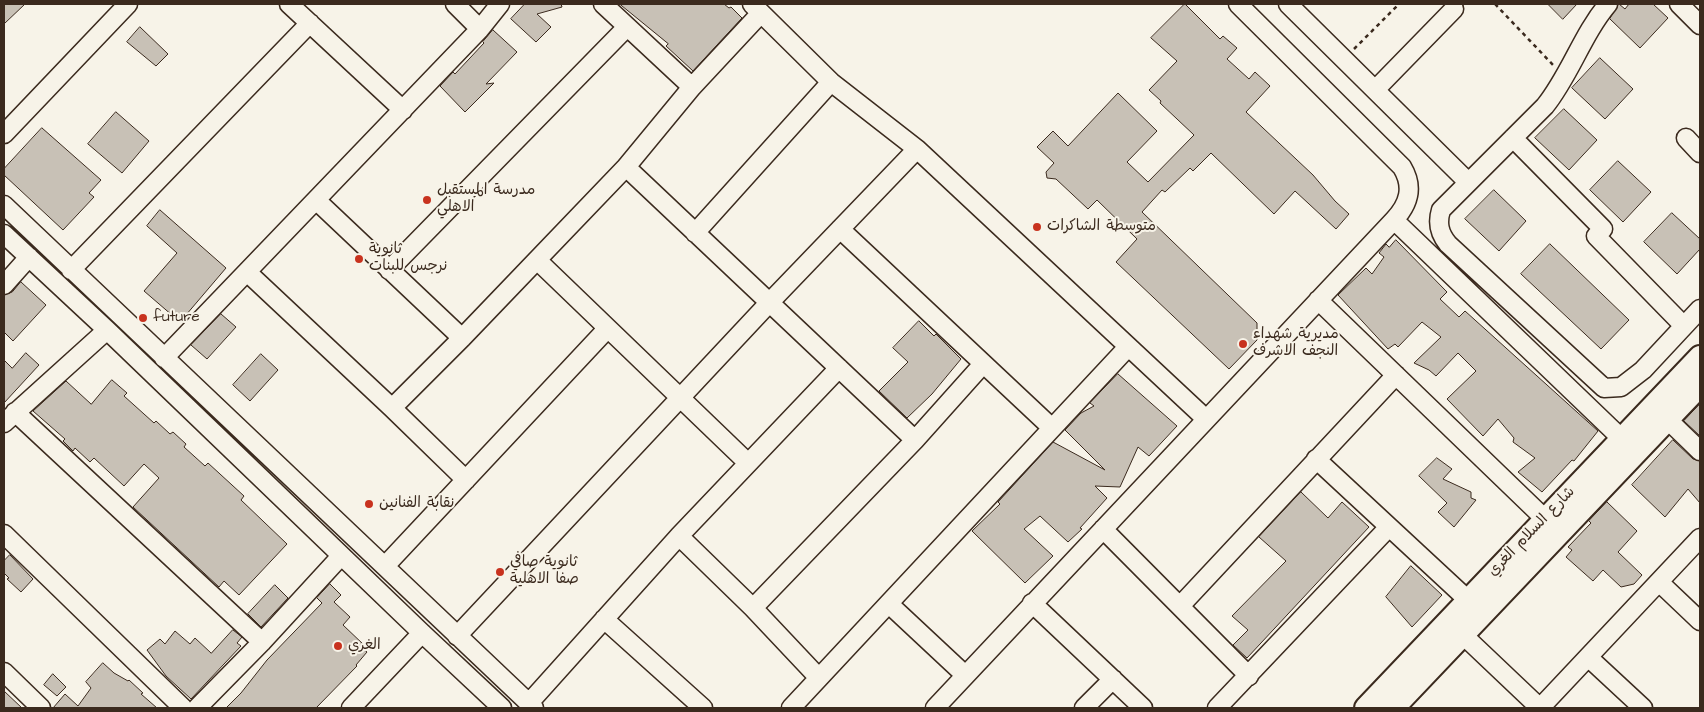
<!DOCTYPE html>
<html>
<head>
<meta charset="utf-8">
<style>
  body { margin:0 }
  #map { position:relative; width:1704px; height:712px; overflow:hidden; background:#f7f3e8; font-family:"Architects Daughter",sans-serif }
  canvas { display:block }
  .frame { position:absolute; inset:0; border:5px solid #3b2a1e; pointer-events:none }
</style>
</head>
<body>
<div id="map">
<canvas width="1704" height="712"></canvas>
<div class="frame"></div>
</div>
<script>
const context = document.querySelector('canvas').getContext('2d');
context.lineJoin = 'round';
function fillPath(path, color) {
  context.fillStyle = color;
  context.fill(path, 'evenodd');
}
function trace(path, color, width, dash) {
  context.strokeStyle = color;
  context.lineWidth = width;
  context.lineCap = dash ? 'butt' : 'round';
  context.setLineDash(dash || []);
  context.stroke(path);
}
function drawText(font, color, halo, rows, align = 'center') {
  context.font = font + ' "Architects Daughter","Playpen Sans Arabic",sans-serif';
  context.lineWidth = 4;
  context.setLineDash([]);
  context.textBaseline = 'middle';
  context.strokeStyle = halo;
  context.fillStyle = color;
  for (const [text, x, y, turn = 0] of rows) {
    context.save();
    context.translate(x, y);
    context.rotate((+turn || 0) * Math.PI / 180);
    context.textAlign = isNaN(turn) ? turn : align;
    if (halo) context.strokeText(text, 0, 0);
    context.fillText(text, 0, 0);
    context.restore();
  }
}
const building = new Path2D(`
  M4,4H25L4,24Z
  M525,4H561L562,7L537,14L551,27L536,42L511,19Z
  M620,4H724L729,8L731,7L742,18L693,71L666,46L668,44Z
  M1185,4L1220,39L1223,36L1237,48L1227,59L1249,79L1255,72L1270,86L1246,112L1313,175L1335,201L1349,214L1336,229L1295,191L1274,214L1211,153L1193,171L1190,168L1165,192L1162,190L1142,212L1257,323V340L1229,369L1116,262L1137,239L1097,200L1088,209L1056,179L1047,178L1046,172L1054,163L1037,147L1053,131L1068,146L1118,93L1157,131L1127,162L1148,182L1194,135L1160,103L1161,101L1149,90L1177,61L1151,38Z
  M1548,4H1577L1563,19Z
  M1619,4L1625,9L1629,4H1653L1668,18L1640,48L1610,19Z
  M140,27L168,54L156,66L127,42Z
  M493,30L517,52L486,84L494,83L465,112L440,86L453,72L455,74L484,43L483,42Z
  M1600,58L1633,89L1605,119L1572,88Z
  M1564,109L1597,140L1569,170L1535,138Z
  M116,112L149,141L122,173L88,144Z
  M42,128L101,180L89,193L94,197L63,230L4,175V169Z
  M1618,161L1651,192L1623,222L1590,190Z
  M1494,190L1526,221L1499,251L1465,219Z
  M160,210L226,268L180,322L144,291L177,253L147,226Z
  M1672,213L1700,239V249L1677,274L1644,242Z
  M1396,240L1447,292L1440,299L1459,317L1465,311L1598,431L1574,461L1572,460L1542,492L1518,472L1535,458L1513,442L1514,438L1498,419L1483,436L1447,399L1476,371L1458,353L1436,376L1429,370L1414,363L1441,337L1422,322L1398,347L1395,344L1388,349L1338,295L1366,268L1372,274L1384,257L1379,253L1386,244L1389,247Z
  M1550,244L1629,320L1601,349L1521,274Z
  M21,282L46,305L13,341L4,332V295L12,292Z
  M221,314L236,327L207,359L191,345Z
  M919,321L934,336L936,334L961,359L932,394L907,418L879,391L908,362L893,348Z
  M26,353L39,365L4,403V360L12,368Z
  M261,354L278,370L250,401L233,385Z
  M1118,374L1177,426L1149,456L1138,447L1120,487L1095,486L1107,498L1080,528L1082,529L1068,542L1040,516L1024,529L1053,556L1025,583L972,531L1000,504L998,502L1053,442L1105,470L1065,430L1081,413L1094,406L1090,403Z
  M112,380L127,393L124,396L154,423L156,421L170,434L173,432L186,444L184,447L205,466L208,463L244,496L241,500L287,544L239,595L224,581L219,587L133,507L159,478L144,464L124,486L94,458L90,462L75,448L73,451L63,441L65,439L33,411L66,381L91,404Z
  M1700,404V436L1684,421Z
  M1673,440L1693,459L1700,461V503L1688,489L1665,517L1632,485Z
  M1437,458L1452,469L1443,479L1471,492V498L1476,500L1454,527L1438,512L1447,503L1419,476Z
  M1301,492L1328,518L1342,502L1369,527L1247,658L1233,645L1248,630L1232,616L1286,561L1259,537Z
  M1607,502L1637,531L1618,552L1642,575L1634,584L1621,587L1603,570L1593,581L1566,557L1572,550L1568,547L1591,523L1589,521Z
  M10,555L33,579L21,592L7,579L9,578L4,573V561Z
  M1411,566L1442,595L1412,627L1386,597Z
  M330,584L341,595L334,602L350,617L343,625L364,645L361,647L367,652L356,665L357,666L316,708H226L241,693L267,660L322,603L317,598Z
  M275,585L288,598L261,627L248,614Z
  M233,630L242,637L237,643L241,646L191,699L166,676L147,650L160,639L165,644L175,631L190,644L195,638L211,653Z
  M103,663L114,673L128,681L129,680L143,693L141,694L157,708H53L65,694L78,706L91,688L86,682Z
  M53,674L66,687L57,696L44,685Z
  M4,691L22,708H4Z`);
fillPath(building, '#c8c1b6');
trace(building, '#3b2a1e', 1);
const minor = new Path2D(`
  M289,4L403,110
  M455,4L480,29
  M603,4L692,87
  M752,4L831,82L917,149L1206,419
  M1288,4L1468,182
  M1608,4C1582,35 1570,75 1545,106L1441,210C1437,223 1439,233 1448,244L1604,388L1621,387L1643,370L1700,309
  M1679,4L1700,25
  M1375,90L1454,9
  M4,134L128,4
  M1513,138L1603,229L1596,236L1684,326
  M1686,138L1700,153
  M626,167L915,440
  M316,200L462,338
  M4,205L534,708
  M1394,220L1622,439
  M840,229L1052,428
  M695,233L831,82
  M4,234L107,330L422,633L502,708
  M537,260L748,463
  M71,270L310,23
  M389,270L627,27
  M247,272L392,408L466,480
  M4,285L29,257
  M1318,300L1545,519
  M164,358L480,29L500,4
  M392,408L462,338L626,167L692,87L761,13
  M15,412L262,642
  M1668,420L1700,451
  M4,423L107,330
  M1316,459L1468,600
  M1103,529L1249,676
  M4,534L183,708
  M679,536L753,608L819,678
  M385,566L607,329
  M1659,582L1700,621
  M1032,603L1143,708
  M889,604L965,675
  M1180,606L1396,375
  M753,608L915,440L983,364
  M604,619L703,708
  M1462,634L1540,708
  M457,636L769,303L917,149
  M1588,657L1643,708
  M4,672L41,708
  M529,703L679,536L839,368
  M197,708L262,642L341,556
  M351,708L422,633
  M791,708L1128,347
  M935,708L1394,220C1409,204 1414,187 1402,167L1238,4
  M1084,708L1113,679
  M1217,708L1389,527
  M1540,708L1700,538`);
const major = new Path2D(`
  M1366,708L1700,357
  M1393,708L1700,385`);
trace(minor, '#3b2a1e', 21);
trace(major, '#3b2a1e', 26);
trace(new Path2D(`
  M1495,4L1554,66
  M1354,49L1399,4`), '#3b2a1e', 2.5, [4, 4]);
trace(minor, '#f7f3e8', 18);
trace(major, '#f7f3e8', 22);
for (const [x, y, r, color] of [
  [427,200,5,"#c8321e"],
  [1037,227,5,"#c8321e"],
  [359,259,5,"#c8321e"],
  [143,318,5,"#c8321e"],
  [1243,344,5,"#c8321e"],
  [369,504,5,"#c8321e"],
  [500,572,5,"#c8321e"],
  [338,646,5,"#c8321e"]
]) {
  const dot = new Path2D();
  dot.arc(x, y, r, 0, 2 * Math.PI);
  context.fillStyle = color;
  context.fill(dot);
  trace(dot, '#f7f3e8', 2);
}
drawText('15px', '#3b2a1e', '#f7f3e8', [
  ["مدرسة المستقبل",437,191],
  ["الاهلي",437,208],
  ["متوسطة الشاكرات",1047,227],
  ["ثانوية",369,250],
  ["نرجس للبنات",369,267],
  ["future",153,318],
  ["مديرية شهداء",1253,335],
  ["النجف الاشرف",1253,352],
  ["نقابة الفنانين",379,504],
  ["ثانوية صافي",510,563],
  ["صفا الاهلية",510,580],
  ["الغري",348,646]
], 'left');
drawText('15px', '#3b2a1e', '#f7f3e8', [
  ["شارع السلام الغري",1532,532,-46]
]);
</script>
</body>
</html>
